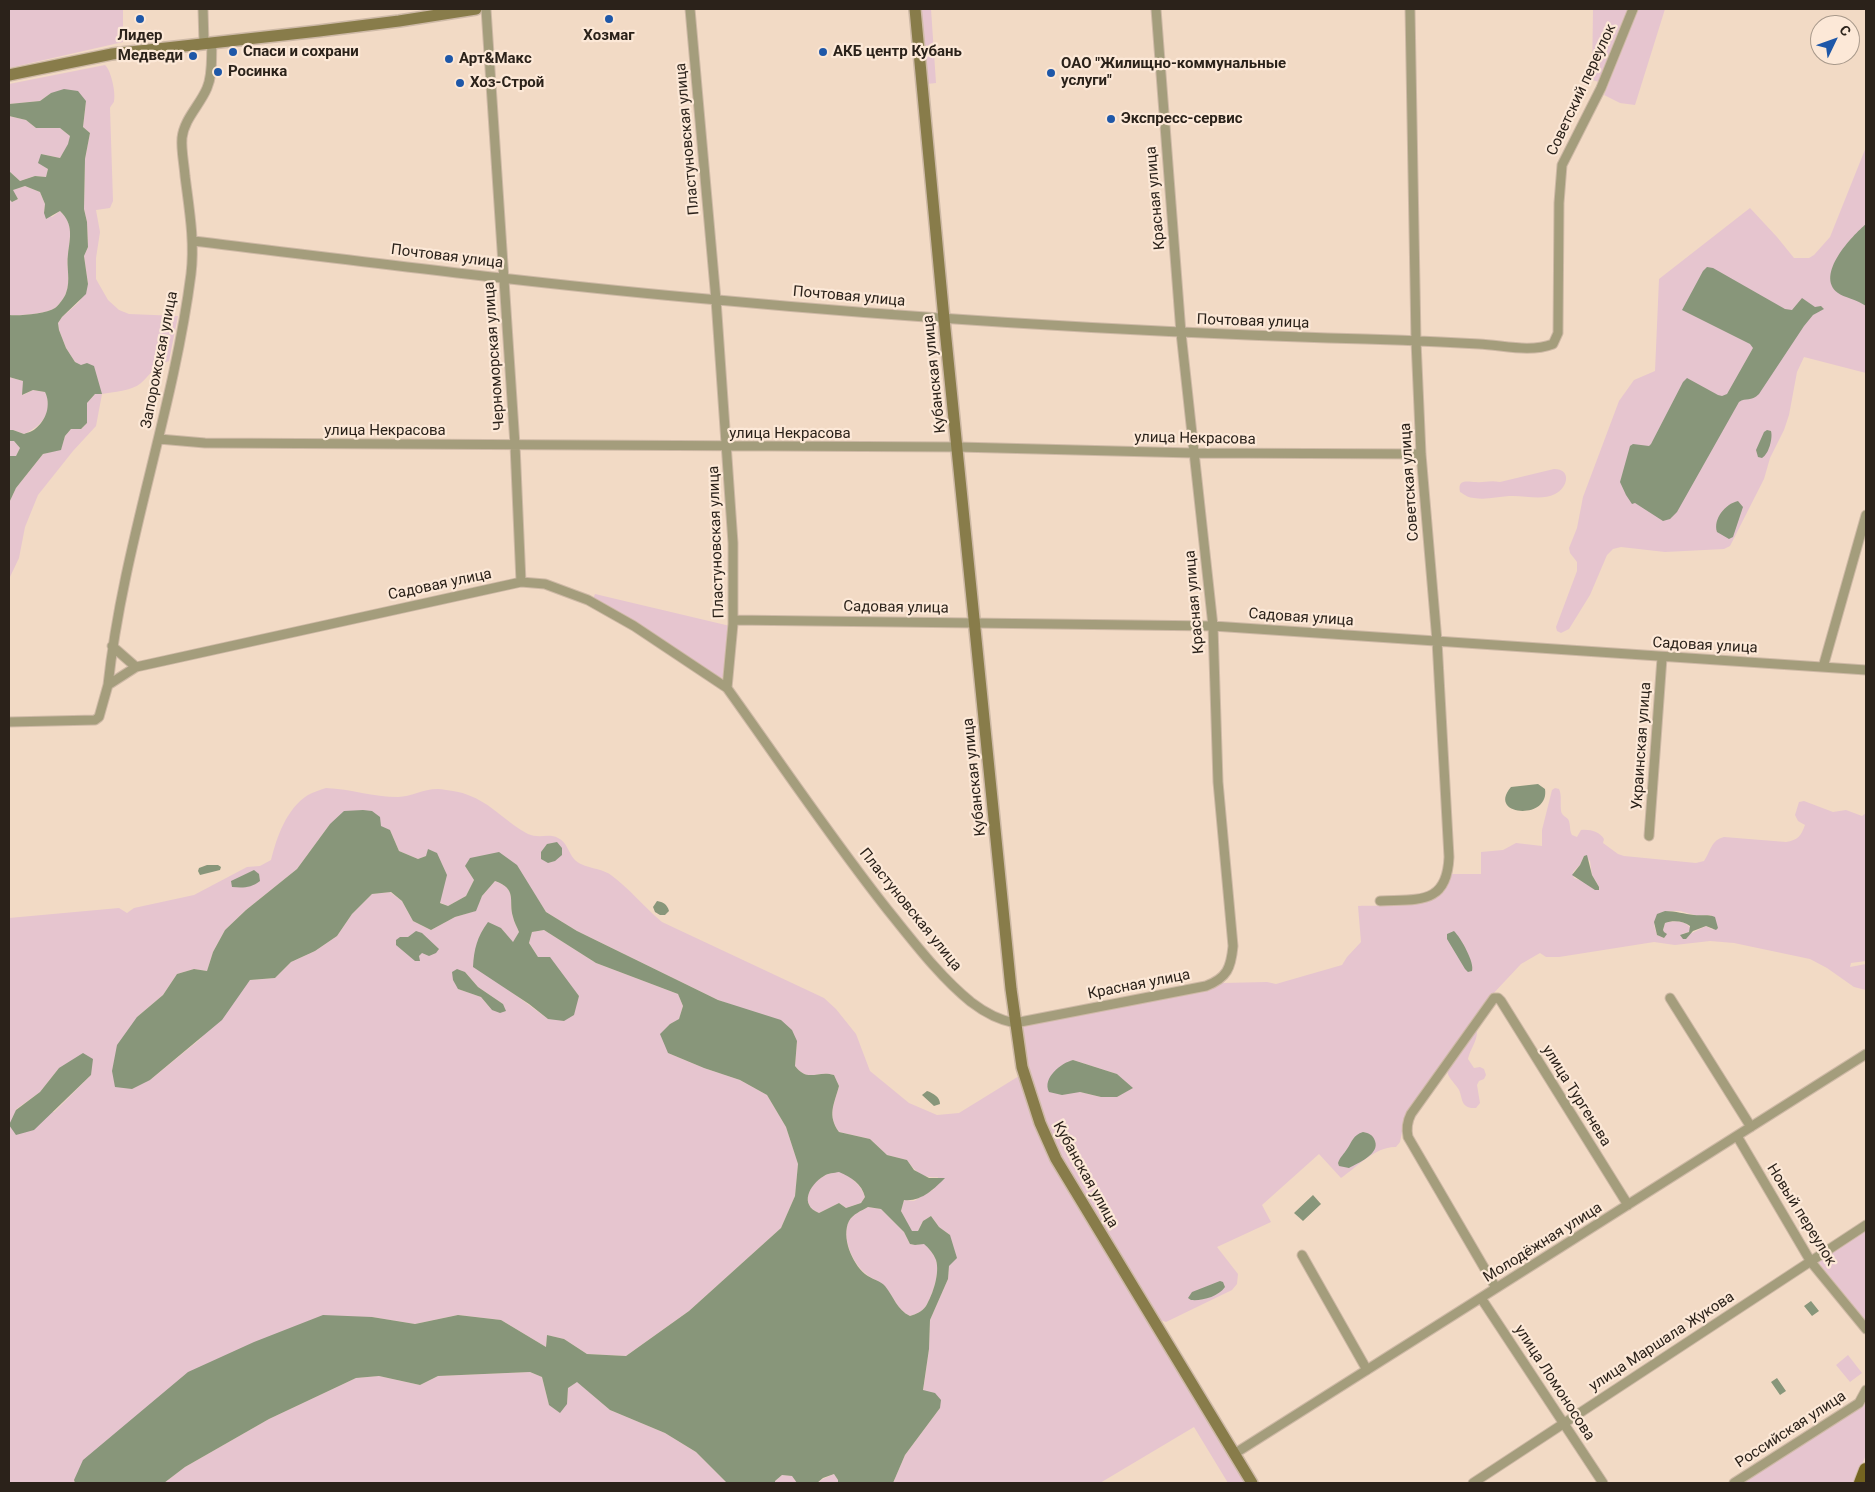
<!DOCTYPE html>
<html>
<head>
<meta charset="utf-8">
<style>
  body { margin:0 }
  #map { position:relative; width:1875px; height:1492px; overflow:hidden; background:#f2dac5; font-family:Roboto,sans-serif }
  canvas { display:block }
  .frame { position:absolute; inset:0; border:10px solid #2b221a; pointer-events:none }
  .north { position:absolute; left:1810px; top:15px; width:50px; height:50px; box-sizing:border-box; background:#fce8d7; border:1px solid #a8998b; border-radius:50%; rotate:48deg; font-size:14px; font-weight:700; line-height:20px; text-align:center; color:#2b221a }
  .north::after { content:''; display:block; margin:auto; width:18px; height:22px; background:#1e57a8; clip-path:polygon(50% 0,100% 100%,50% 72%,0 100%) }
</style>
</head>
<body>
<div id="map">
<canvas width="1875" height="1492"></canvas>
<div class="frame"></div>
<div class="north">С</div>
</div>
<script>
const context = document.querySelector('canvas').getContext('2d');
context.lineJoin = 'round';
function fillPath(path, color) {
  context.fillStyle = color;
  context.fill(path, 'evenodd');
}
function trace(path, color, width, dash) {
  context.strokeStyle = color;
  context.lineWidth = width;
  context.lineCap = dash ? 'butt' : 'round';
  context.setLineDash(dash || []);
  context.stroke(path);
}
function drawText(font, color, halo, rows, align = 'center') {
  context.font = font + ' Roboto,sans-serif';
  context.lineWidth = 4.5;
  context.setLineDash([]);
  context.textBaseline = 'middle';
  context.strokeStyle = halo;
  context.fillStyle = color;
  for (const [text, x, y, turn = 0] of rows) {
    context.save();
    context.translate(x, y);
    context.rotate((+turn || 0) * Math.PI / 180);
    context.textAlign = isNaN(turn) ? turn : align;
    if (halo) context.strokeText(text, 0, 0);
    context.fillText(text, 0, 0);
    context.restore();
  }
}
fillPath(new Path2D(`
  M9,9H123V42L9,68Z
  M921,9H931L936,83L927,84Z
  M1593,9H1628L1599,82L1592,80Z
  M1638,9H1665L1635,105L1620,103L1604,95Z
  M105,65C111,70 116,93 114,101C114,103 111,105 110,108L113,201L110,208L96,210L100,232L96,258V279L108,300L119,310L129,314L178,316L169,361C154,366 152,373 141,383C132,391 113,392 102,394L96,426L73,451L38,495L25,527L19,558L9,579V503L16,488L43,454L61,449L65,436L71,429H81L87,423V403L95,394H101L81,366L75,362L66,348L59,330L58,323L62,317L79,302L88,284L84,256L88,247L87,222L84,209L85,159L90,133L83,127L86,101L51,93L40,101L9,104V84Z
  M9,116L26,120L36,128H60L70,136L69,144L60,158L41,154L48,169L46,177L35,176L20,181L9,171Z
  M1866,147V373L1804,357L1797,372L1789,415L1784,430L1770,458L1764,479L1730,546L1724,549L1665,552L1621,547L1613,549L1607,555L1590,595L1569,629L1561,633L1557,631L1556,627L1577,571V562L1570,553L1569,548L1577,528L1583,497L1619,401L1634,380L1655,371L1659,279L1750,208L1777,237L1794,258H1809L1814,255L1830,237Z
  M25,186L40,192L45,204L44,213L52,217L60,211C74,224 70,237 68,254C66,267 71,280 66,293C65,297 58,306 55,308C46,314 18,316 9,315V199L12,202L18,199L12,190Z
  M9,377L23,381V395L33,390L45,392C54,412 42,426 24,434L13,430H9Z
  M9,441H14L20,448L16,456H9Z
  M1554,469C1572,469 1568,488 1555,494C1541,501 1525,495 1509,496C1497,497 1486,500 1474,498C1469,498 1465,495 1460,492C1457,478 1468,482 1476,482C1484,483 1489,480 1500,482Z
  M595,594L730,626L726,675L721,678L593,599Z
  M326,788C351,789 373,797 398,797C413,797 427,786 446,790C453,791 461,792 468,795C491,803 507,823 528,834C539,839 549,833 558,838C567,842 568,852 574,859C583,869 600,867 611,875C630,889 644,907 662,922L824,998L836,1009L856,1034L870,1071L909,1103L937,1115L959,1113L1019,1076L1030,1113L1062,1182L1246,1483H1228L1194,1427L1100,1483H893L905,1455L940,1408L923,1391L929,1349L930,1320L948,1279L950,1235L939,1227L931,1216L923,1221L918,1231H911L901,1211L904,1200L914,1201L934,1189L938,1177C924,1179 915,1172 907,1160L887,1155L870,1139L839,1132C827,1115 834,1105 839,1086L834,1075C817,1070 808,1083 795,1066L797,1041L748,1011L718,1000L577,931L546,912L531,889L465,866L474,880L466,896L448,906L439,902L443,889L426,856L418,859L399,851L390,830L330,824L297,869L246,910L225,930L213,952L207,971L194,969L177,974L163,995L137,1017L150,1080L199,1040L250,980L275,978L291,962L315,951L337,936L352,914L372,894L390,892L402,901L413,921L431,930L455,917L475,911L482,896L495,881C518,889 508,900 513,917C514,922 517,927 519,932L513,943L501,928L502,985L548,1019L579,996L564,978L538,957L529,943L532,932L544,930L596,963L678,994L683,1006L679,1020L670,1024L668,1053L704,1068L740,1080L767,1095L786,1127L798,1164L795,1196L781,1228L689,1311L626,1356L587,1354L564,1339L547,1335L546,1347L501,1320L458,1315L415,1324L372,1317L74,1480L75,1483H9V918L119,908L127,913L134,908L194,895L247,867L260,866L271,860C277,837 286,809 308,795C313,792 320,790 326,788ZM400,937H408L422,952L419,956ZM465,972L478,987L503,1004L492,1010L481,997L458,989ZM59,1068L91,1075L54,1112L15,1110L40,1092Z
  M1555,788L1559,789C1562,796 1560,802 1561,810C1561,815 1565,816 1568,819C1571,824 1569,830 1572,835L1577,837L1581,830C1590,829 1600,832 1604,839L1603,843L1618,854L1624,856L1696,863L1704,861C1711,851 1711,840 1724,837L1786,842C1798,840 1801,836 1805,825L1798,821L1795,815L1799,802L1804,801L1833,812L1846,810L1862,816L1866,813V961L1851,963L1850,967L1866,964V990L1854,987L1827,968L1810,959L1734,943L1710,941L1675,945L1654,942L1559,957H1546L1540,953L1521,964L1491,996L1405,1118L1400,1142L1396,1147C1376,1146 1357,1167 1341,1178L1319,1154L1262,1205L1271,1222L1217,1247L1238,1274L1237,1284L1232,1290L1166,1322L1157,1319L1075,1183L1059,1152L1043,1118L1025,1059L1021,1028L1025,1025L1208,991L1222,983L1267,982L1276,984L1342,965L1347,957L1361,942L1358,906C1380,905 1426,908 1443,892C1447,887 1449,880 1451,874H1481V852L1503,850L1516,843L1542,846V830L1552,790ZM1584,856L1590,861L1592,875L1599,887L1574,878L1573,872L1580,865ZM1665,911H1680L1698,916L1711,915L1713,930L1706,926L1690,934H1682L1689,932L1691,929C1686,920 1673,920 1665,923L1663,930L1664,938L1657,935L1654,925ZM1073,1060L1117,1074L1132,1088L1117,1097H1101L1080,1092Z
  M1474,1031L1477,1032C1477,1042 1470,1049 1468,1059L1474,1068L1480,1067L1484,1069L1486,1075L1484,1079L1479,1081L1477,1085L1480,1103L1476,1108C1458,1109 1464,1095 1457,1087C1453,1081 1448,1078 1447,1070Z
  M839,1171C851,1177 861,1184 865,1197L861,1203L846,1208L839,1203L819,1213C799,1205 809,1184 824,1176C828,1173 834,1173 839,1171Z
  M868,1207L881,1209L904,1232L910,1244L915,1245L924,1243C929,1248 933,1253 936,1260C940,1273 933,1294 926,1306C922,1312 916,1314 910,1316C897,1310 894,1297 885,1287C881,1281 871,1279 866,1274C852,1263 841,1237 849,1221C853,1214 861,1211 868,1207Z
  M1866,1230V1321L1818,1262Z
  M1848,1355L1862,1373L1850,1382L1836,1365Z
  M530,1372L542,1377L549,1405L567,1404L568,1388L577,1381L610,1410L665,1433L696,1452L727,1483H164L185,1467L269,1419L356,1378L379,1376L420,1385L438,1376Z
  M1866,1401V1455L1854,1483H1742L1862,1406Z
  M834,1474L838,1480V1483H817L823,1479Z
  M782,1475L792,1476L797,1483H775V1481Z`), '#e6c5cf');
fillPath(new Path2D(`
  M64,89L78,91L86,101L83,127L90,133L85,159L84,209L87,222L88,247L84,256L88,284L86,294L62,317L58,323L59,330L66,348L75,362L81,365L87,363L94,366L102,394H95L87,403V423L81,429H71L65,436L61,450L43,454L16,488L9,503V456H16L20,448L14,441H9V430H13L24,434C27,433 33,431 35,429C47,420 51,404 45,392L33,390L22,395L23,381L9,377V315C19,316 46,314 55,308C58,306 65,297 66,293C71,280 66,267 68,254C70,238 74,224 60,211L46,219L44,213L45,204L40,192L25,186L13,190L18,199L12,202L9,199V171L20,181L35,176L46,177L48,169L38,163L41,154L60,158L68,144L70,136L60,128H36L26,120L9,116V104L40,101L51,93Z
  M1866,224V306C1858,300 1843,297 1838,293C1814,275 1853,235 1866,224Z
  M1707,267L1713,268L1785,309L1792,310L1802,298L1815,307L1821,306L1824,309L1813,315L1804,326L1759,394C1751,402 1746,397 1739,402L1677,512L1670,519L1663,521L1635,503L1632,504L1626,495L1620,482L1630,446L1633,444L1649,446L1651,444L1683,382L1687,378L1718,395L1722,396L1727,394L1753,348L1750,344L1682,310L1703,271Z
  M1767,430L1771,431C1773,438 1769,454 1762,458L1758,457L1756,450L1764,432Z
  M1738,501L1743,507L1733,537L1729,539L1717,532C1713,519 1725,504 1738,501Z
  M1538,784L1545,789C1550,821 1486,816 1511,787Z
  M363,810L372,811L380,817L381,826L390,830L399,851L418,859L426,856L428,849L437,853L447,875L440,903L448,906L466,896L474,880L465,866L470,858L499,852L517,865L546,912L577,931L718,1000L781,1020L792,1030L797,1041L795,1066C808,1083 817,1070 834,1075L839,1086C834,1105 827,1115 839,1132L870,1139L887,1155L907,1160L914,1170L929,1178H945C934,1189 921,1202 904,1200L901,1211L912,1231H918L923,1221L931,1216L939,1227L950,1235L957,1258L949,1266L948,1279L930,1320L929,1349L923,1390L935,1393L941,1400L940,1408L905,1455L893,1483H838V1480L834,1474L823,1478L817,1483H797L792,1476L782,1475L775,1481V1483H727L696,1452L665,1433L610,1410L577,1382L568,1388L567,1404L560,1413L549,1405L542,1377L530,1372L438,1376L420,1385L379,1376L356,1378L269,1419L185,1467L164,1483H75L74,1480L83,1460L188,1372L254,1342L323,1315L372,1317L415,1324L458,1315L501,1320L546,1347L547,1335L564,1339L587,1354L626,1356L689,1311L781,1228L795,1196L798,1164L786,1127L767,1095L740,1080L704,1068L668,1053L660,1034L670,1024L679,1019L683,1006L678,994L596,963L544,930L532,932L529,943L538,957H550L579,996L574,1015L564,1021L548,1019L529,1004L473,967C474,949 477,937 488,922L501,928L513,942L519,932C517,927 514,922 513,917C508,901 518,889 495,881L482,896L476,911L455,917L431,930L413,921L402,901L391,892L372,894L352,914L337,936L315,951L291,962L275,978L250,980L222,1020L150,1080L132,1089L115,1087L112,1071L117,1045L137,1017L163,995L177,974L194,969L207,971L213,952L225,930L246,910L297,869L330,824L344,811ZM839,1172C851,1177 862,1184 865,1197L861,1203L846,1208L839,1203L819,1213C799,1205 809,1185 824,1176C828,1173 834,1173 839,1172ZM868,1207L881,1209L904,1232L910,1244L915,1245L924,1244C929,1248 933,1253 936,1260C940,1273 933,1294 926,1306C922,1312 916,1314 910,1316C897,1310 894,1297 885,1286C881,1281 871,1279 865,1274C852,1263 841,1237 849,1221C853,1214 861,1211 868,1207Z
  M557,842L562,848V855L555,861L548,863L541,859V852L547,844Z
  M1587,855L1592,875L1599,887V890H1595L1572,875L1580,865L1584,856Z
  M207,865H218L221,867L220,870L200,875L198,871L199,868Z
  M254,870L259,874L260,881C251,888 243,888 232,887L231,881Z
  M657,901C663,902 667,904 669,911L665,915H660L655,912L653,907Z
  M1665,911C1676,911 1684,914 1694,915C1702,916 1708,914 1715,917L1718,928L1716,930L1706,926L1693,931L1686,939H1683L1680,935L1689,932L1690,926C1684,921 1673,920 1665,923L1663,930L1664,932L1667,934L1664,938L1657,935L1654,922L1657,914Z
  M416,931L422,933L439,949L436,953L429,956L422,953L419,956L420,961H415L396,945V940L400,937H408Z
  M1454,931C1461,938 1475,963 1472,971L1468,972L1465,969L1447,939V934Z
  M457,969L465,972L478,987L503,1004L506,1011L500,1013L492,1010L481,997L458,989L453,980L452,972Z
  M83,1053L93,1059L91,1075L34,1130L16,1135L9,1125L16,1110L40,1092L59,1068Z
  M1073,1060L1117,1074L1133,1088L1117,1097H1101L1080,1092L1062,1095L1049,1092C1042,1078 1061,1063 1073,1060Z
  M927,1091C933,1093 940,1097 940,1104L934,1106L922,1095Z
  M1363,1132C1369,1133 1373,1135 1375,1141C1380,1154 1358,1163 1349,1168L1339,1166L1338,1163C1340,1157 1344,1154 1347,1149C1352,1142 1353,1135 1363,1132Z
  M1313,1195L1321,1204L1303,1221L1294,1213Z
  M1220,1281L1223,1282L1225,1287C1218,1297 1202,1301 1191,1300L1188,1298L1192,1292Z
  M1811,1301L1819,1311L1812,1316L1804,1306Z
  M1777,1378L1786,1391L1780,1395L1771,1382Z`), '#88967a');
const street = new Path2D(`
  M203,9L204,44
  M486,9L515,445L521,582
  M690,9L716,300L733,543V624L727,688C780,762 831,838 887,909C913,941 939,976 971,1002C984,1012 998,1020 1015,1023L1206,986C1227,978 1231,968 1233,946L1218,782L1213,626L1181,333L1156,9
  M193,241C368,262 543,285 718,300C921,319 1124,331 1328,338C1378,339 1428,341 1479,344C1503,345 1529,353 1553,344L1558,333L1559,203L1562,165L1601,88L1633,9
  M159,439L205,443L958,447L1193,453L1421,454
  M733,620L1213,626L1866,670
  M112,646L136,667
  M1823,667L1866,515
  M108,685C123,546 173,413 191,274C195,241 189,208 185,176C184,163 181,150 182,138C184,119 200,105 207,88C213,74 211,58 212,43
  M9,722L95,720L99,717L108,685L136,667L521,582L545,584L588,600L634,626L727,688
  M1649,836L1662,658
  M1380,901C1419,899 1447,905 1449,857L1437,641L1421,454L1416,341L1410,9
  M1670,998L1751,1127
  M1737,1136L1811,1262L1866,1329
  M1302,1255L1367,1370
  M1496,1288L1408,1137C1406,1128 1407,1122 1411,1114L1494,998H1498L1501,1001L1628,1205
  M1481,1298L1603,1483
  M1234,1454L1866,1054
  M1473,1483L1866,1225
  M1734,1483L1859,1403L1866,1390`);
const secondary = new Path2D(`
  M915,9L944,319L1011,989L1022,1067L1040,1123L1056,1159L1252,1483
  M9,75L112,54L319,31L399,21L476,9`);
const primary = new Path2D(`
  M1861,1483L1866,1470`);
trace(street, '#ceb9a6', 11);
trace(secondary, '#ceb9a6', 14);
trace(primary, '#ceb9a6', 16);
trace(street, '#a49d7c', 9);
trace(secondary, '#887c4a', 11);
trace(primary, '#746420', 14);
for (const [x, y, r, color] of [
  [140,19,5,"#1e57a8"],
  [609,19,5,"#1e57a8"],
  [233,52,5,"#1e57a8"],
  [823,52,5,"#1e57a8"],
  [193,56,5,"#1e57a8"],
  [449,59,5,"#1e57a8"],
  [218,72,5,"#1e57a8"],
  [1051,73,5,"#1e57a8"],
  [460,83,5,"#1e57a8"],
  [1111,119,5,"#1e57a8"]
]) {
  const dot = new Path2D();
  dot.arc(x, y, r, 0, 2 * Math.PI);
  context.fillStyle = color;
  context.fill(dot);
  trace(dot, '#fce8d7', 2);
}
drawText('bold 15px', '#2b221a', '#fce8d7', [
  ["Лидер",140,36,"center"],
  ["Хозмаг",609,36,"center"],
  ["Спаси и сохрани",243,52],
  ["АКБ центр Кубань",833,52],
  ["Медведи",183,56,"right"],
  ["Арт&Макс",459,59],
  ["ОАО \"Жилищно-коммунальные",1061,64],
  ["услуги\"",1061,81],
  ["Росинка",228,72],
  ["Хоз-Строй",470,83],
  ["Экспресс-сервис",1121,119]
], 'left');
drawText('15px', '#2b221a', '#fce8d7', [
  ["Советский переулок",1582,90,-65],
  ["Пластуновская улица",688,139,-95],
  ["Красная улица",1156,198,-95],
  ["Почтовая улица",447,257,7],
  ["Почтовая улица",849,297,5],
  ["Почтовая улица",1253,322,2],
  ["Черноморская улица",495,356,-94],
  ["Запорожская улица",160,360,-79],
  ["Кубанская улица",935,374,-96],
  ["улица Некрасова",385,431],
  ["улица Некрасова",790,434],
  ["улица Некрасова",1195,439,1],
  ["Советская улица",1410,482,-94],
  ["Пластуновская улица",717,542,-92],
  ["Садовая улица",440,585,-12],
  ["Красная улица",1195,602,-95],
  ["Садовая улица",896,608,1],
  ["Садовая улица",1301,618,4],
  ["Садовая улица",1705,646,3],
  ["Украинская улица",1642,746,-86],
  ["Кубанская улица",975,777,-96],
  ["Пластуновская улица",910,910,51],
  ["Красная улица",1139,985,-11],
  ["улица Тургенева",1576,1096,58],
  ["Кубанская улица",1085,1175,61],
  ["Новый переулок",1801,1215,58],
  ["Молодёжная улица",1543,1243,-32],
  ["улица Маршала Жукова",1662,1342,-33],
  ["улица Ломоносова",1554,1383,57],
  ["Российская улица",1791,1430,-33]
]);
</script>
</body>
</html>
